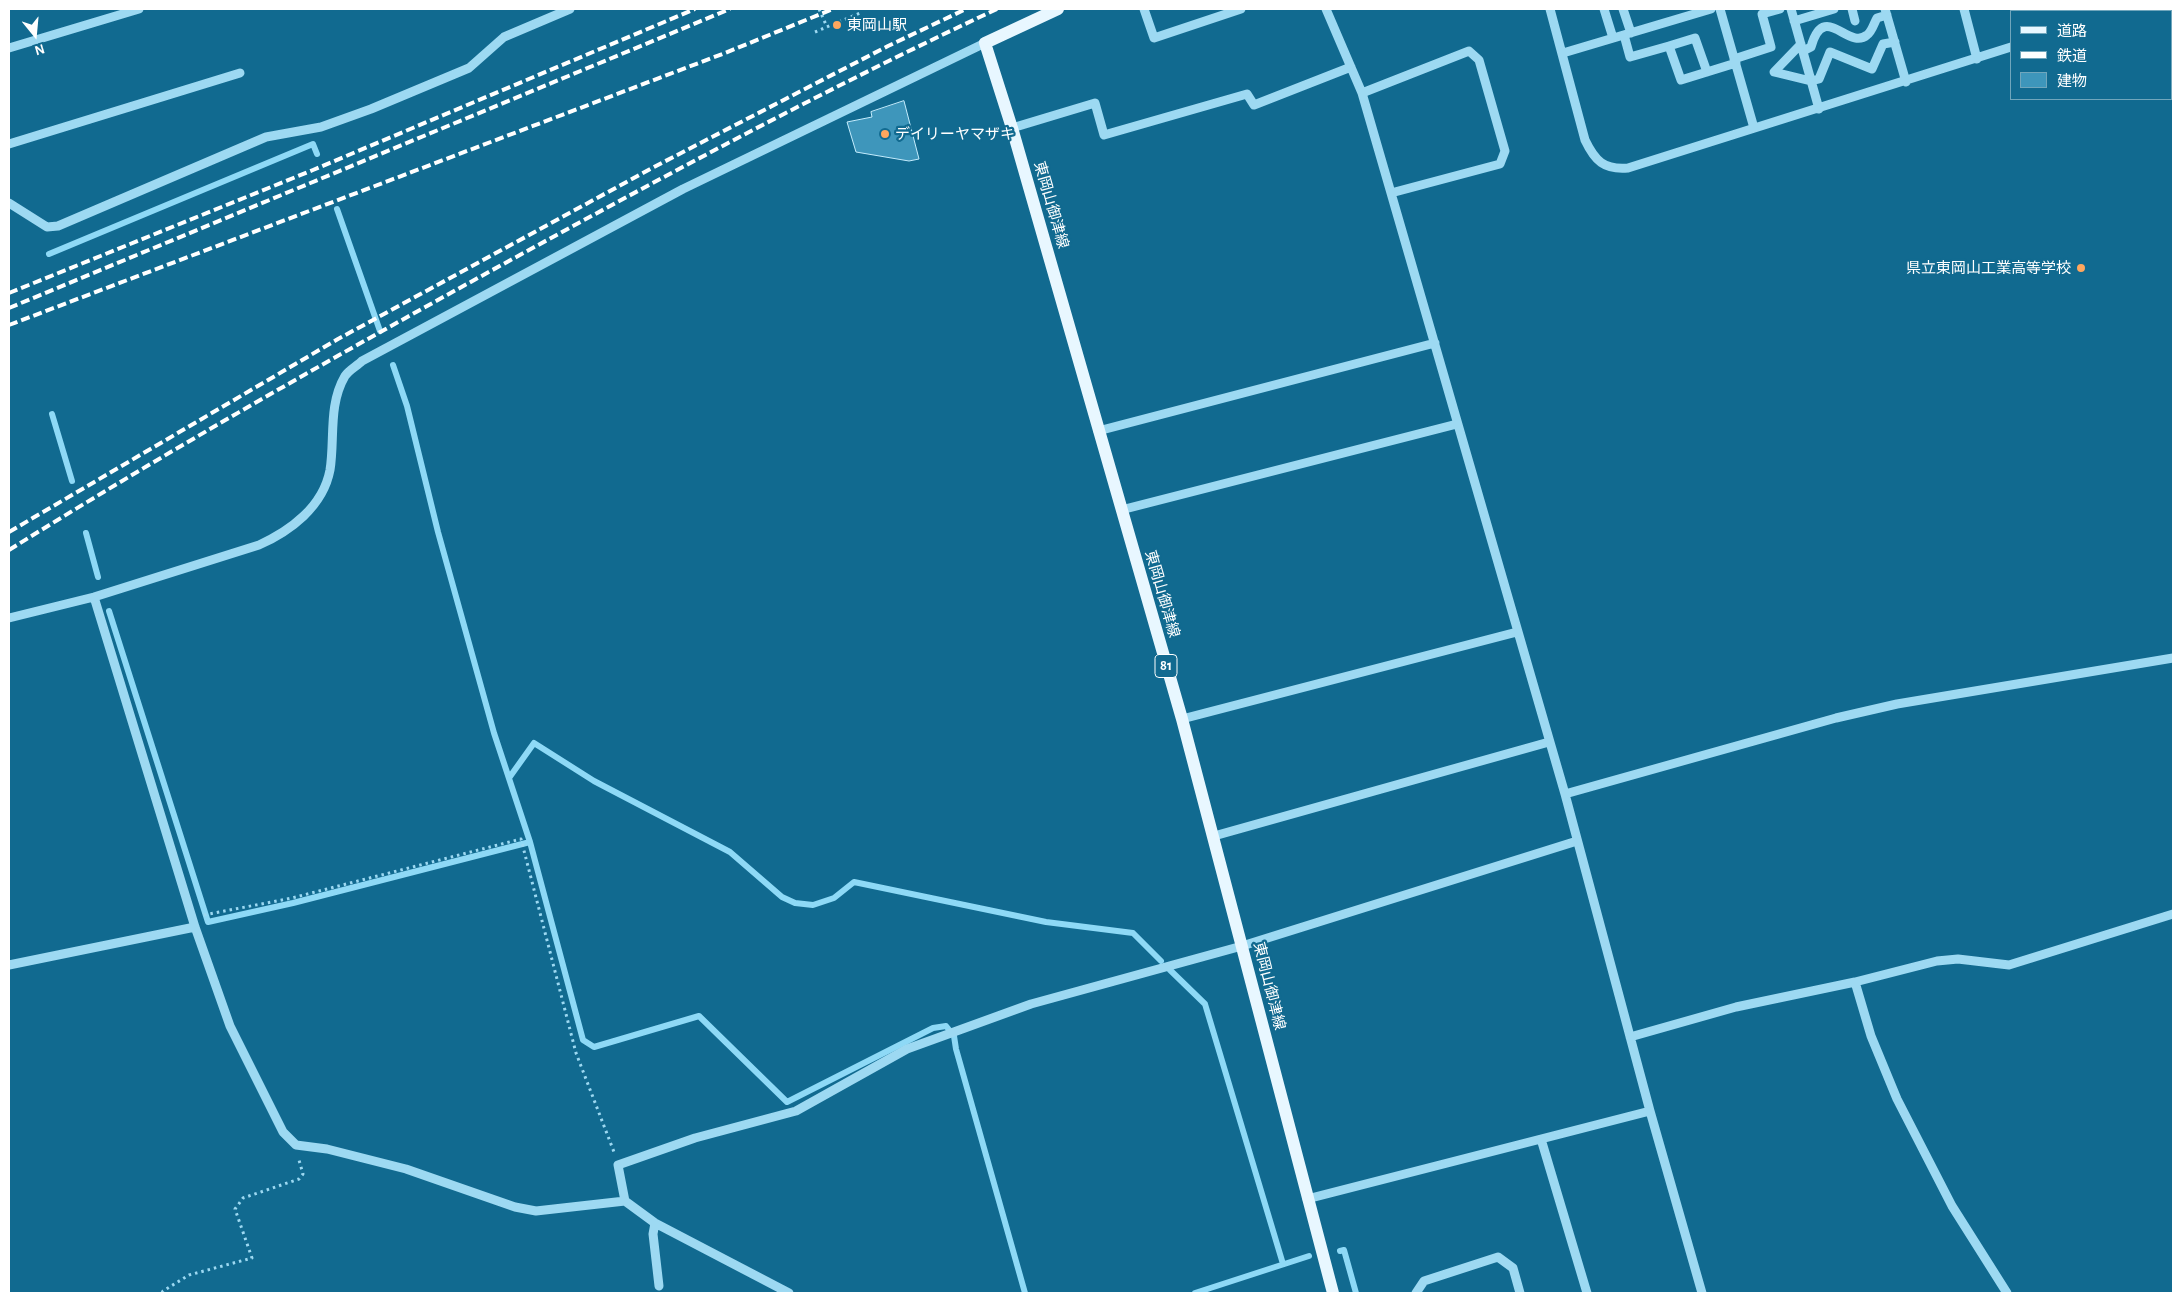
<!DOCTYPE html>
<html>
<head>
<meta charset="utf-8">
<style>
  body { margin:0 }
  #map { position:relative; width:2182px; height:1302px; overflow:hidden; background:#116a90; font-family:"Alegreya Sans","Noto Sans JP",sans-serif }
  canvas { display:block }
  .frame { position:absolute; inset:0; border:10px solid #fff; pointer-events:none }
  .legend { position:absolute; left:2010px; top:10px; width:162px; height:90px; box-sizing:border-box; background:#116a90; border:1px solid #70a6bc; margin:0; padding:6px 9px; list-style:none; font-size:15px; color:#fff }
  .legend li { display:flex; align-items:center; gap:10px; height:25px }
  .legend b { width:25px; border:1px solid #70a6bc }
  .north { position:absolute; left:10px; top:10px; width:50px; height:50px; -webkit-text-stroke:4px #116a90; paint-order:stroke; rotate:163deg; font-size:14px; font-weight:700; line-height:20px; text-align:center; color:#fff }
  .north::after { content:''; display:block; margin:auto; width:18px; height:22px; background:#fff; clip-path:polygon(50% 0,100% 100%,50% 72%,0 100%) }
</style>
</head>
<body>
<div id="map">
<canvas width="2182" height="1302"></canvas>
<div class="frame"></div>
<ul class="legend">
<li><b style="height:6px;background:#e8f7ff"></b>道路</li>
<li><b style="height:6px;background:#fff"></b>鉄道</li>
<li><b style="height:14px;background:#3e96bb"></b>建物</li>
</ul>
<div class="north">N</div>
</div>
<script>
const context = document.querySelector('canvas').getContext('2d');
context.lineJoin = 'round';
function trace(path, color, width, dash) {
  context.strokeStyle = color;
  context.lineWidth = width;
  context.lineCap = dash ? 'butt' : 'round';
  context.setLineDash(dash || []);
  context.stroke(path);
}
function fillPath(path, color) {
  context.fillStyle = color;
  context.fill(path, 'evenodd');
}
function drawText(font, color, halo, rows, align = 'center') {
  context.font = font + ' "Alegreya Sans","Noto Sans JP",sans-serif';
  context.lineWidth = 4.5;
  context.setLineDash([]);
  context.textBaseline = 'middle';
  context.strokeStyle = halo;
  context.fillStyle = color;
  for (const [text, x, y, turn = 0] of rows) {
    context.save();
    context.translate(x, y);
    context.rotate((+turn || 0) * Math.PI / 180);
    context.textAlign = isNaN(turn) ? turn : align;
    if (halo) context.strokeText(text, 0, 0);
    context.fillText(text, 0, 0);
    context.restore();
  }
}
trace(new Path2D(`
  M337,209L380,331
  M49,254L313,144L317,154
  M393,365L407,406L438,532L494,733L530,842L583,1040L594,1047L699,1016L787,1102L933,1028L946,1026L954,1036L956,1049L1025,1293
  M52,414L72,481
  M86,533L98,577
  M109,611L208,922L293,903L530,842
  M509,778L534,743L594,781L730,852L782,897L795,903L813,905L834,898L854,882L1046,922L1133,933L1161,961
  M1170,970L1205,1004L1283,1264
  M1340,1251L1344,1250L1356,1293
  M1195,1293L1309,1256`), '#8ed9f6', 6);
const building = new Path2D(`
  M904,101L919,159L909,161L856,152L847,122L872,117L871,112Z`);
fillPath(building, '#3e96bb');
trace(building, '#c4ecfd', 1);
trace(new Path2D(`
  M819,9L827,27
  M815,32L860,13
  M204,915L292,898L521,839L576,1053L614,1152
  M162,1293L163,1291L189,1275L252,1258L235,1209L243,1198L299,1179L303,1174L299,1160`), '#9dd9f2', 3, [2.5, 4]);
trace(new Path2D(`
  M1144,9L1154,38L1241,9
  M1326,9L1362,93L1391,193L1565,794L1650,1111L1702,1293
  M1550,9L1585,140C1595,161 1604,170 1628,168L2011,47
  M1604,9L1613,38
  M1623,9L1631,33
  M1720,9L1754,128
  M1791,9L1819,109
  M1852,9L1855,21
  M1885,9L1906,82
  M1964,9L1977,59
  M2029,9L2030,11
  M2120,11L2127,9
  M1794,21L1834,9
  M2171,33L2173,42
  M1624,35L1630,57L1669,46L1681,80L1736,63
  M1801,44L1774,72L1811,81L1819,79L1830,52L1872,69L1883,44L1895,42
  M1669,46L1695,38L1707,72
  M9,48L139,9
  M1803,51L1811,47C1824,0 1848,51 1867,35C1872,32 1874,23 1877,18L1887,15
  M1563,53L1711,9
  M1734,59L1771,47L1762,14L1780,9
  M1362,93L1469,51L1479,60L1505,151L1500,164L1391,193
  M1012,128L1095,103L1104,135L1247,94L1254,105L1351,67
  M9,144L240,73
  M9,203L47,227L58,226L266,137L321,127L371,109L469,68L504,37L570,9
  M1098,431L1435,343
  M1121,510L1457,424
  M94,597L195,927L230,1026L283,1132L296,1145L327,1149L406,1169L515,1207L536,1211L625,1201L655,1223L789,1293
  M9,618L94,597L259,545C290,531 323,507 330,470C335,439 328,405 345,376C349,370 357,366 362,361L683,189L985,43
  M1182,719L1517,632
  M1565,794L1836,718L1897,704L2173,658
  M1214,836L1549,742
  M9,965L195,927
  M1855,982L1871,1036L1897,1099L1952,1206L2007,1293
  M1630,1037L1736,1007L1855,982L1937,961L1958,959L2009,965L2173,914
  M1307,1199L1541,1139
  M625,1201L618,1165L695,1138L796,1111L907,1049L1031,1004L1242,946L1577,841
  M655,1223L653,1234L659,1286
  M1416,1293L1424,1281L1498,1257L1513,1268L1520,1293
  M1587,1293L1541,1139L1650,1111`), '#9dd9f2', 9);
trace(new Path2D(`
  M1058,9L985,43L1012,128L1182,719L1333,1293`), '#e8f7ff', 12);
trace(new Path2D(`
  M9,293L313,170L695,9
  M9,308L730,9
  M9,325L725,53L833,9
  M9,532L338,339L654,167L888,46L966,9
  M9,550C179,444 353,346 529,250C683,166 838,83 997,9`), '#fff', 4, [9, 4]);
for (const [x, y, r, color] of [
  [837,25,5,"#ffa75e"],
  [885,134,5,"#ffa75e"],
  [2081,268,5,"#ffa75e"]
]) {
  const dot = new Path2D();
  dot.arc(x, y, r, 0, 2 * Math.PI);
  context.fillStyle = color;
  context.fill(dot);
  trace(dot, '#116a90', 2);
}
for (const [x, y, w] of [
  [1166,666,22]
]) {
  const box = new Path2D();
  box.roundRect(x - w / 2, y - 11.5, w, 23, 4);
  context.fillStyle = '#116a90';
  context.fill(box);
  trace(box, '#fff', 1);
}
drawText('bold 14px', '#fff', null, [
  ["81",1166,666]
]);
drawText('15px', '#fff', '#116a90', [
  ["東岡山駅",847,25],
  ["デイリーヤマザキ",895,134],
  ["県立東岡山工業高等学校",2071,268,"right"]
], 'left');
drawText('15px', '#fff', '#116a90', [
  ["東岡山御津線",1051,205,74],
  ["東岡山御津線",1162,594,74],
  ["東岡山御津線",1269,986,76]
]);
</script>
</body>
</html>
